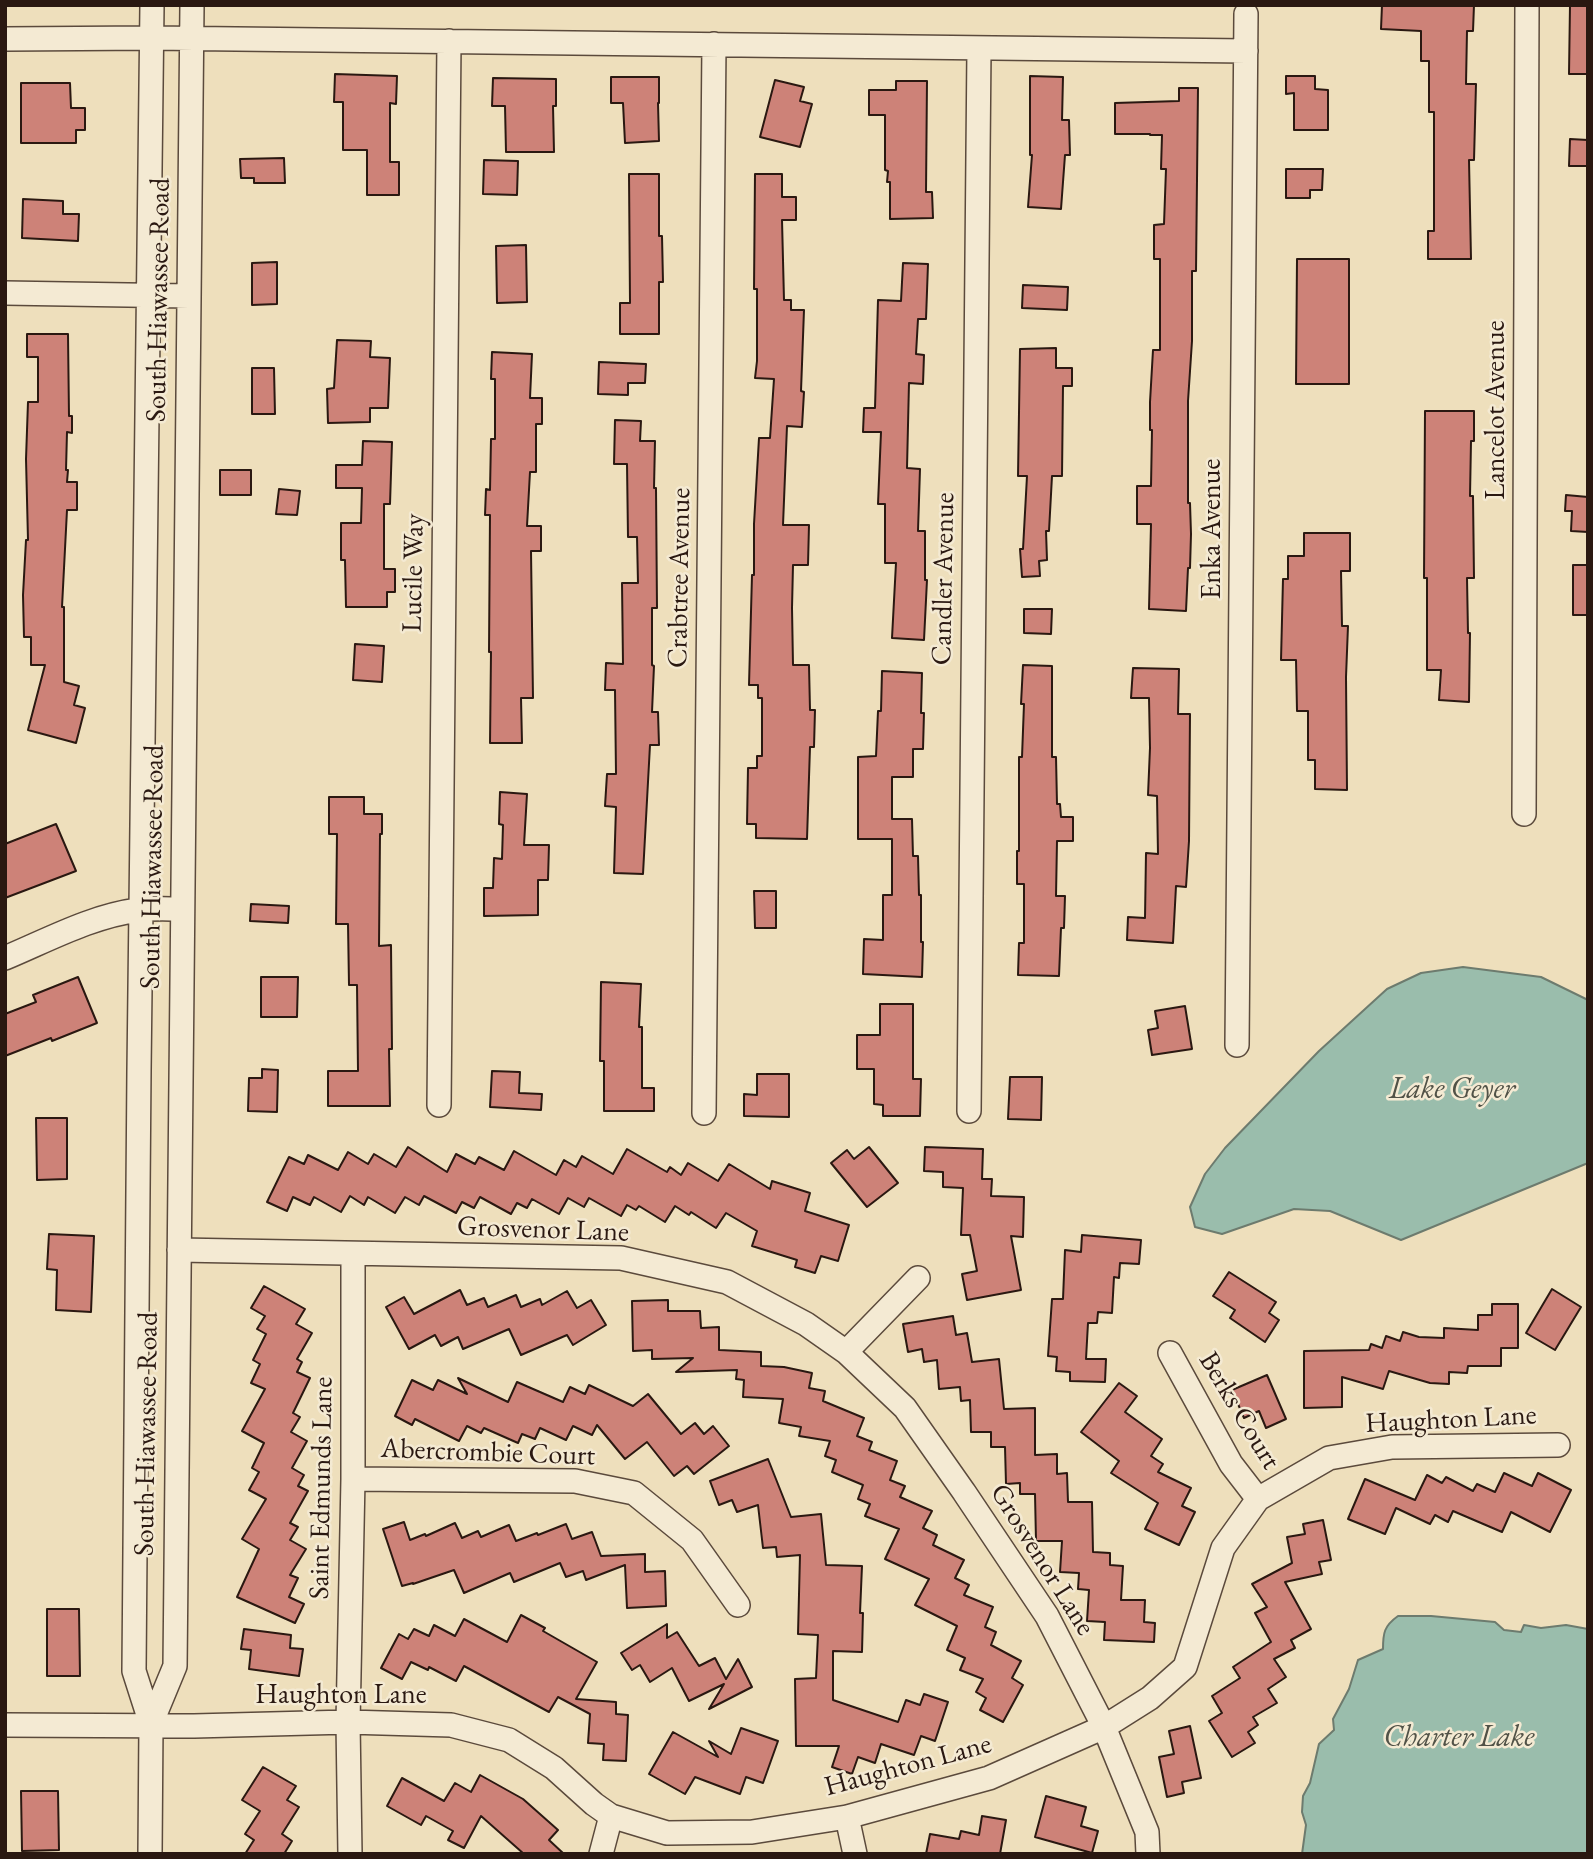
<!DOCTYPE html>
<html>
<head>
<meta charset="utf-8">
<style>
  body { margin:0 }
  #map { position:relative; width:1593px; height:1859px; overflow:hidden; background:#eedfbc; font-family:"EB Garamond",serif }
  canvas { display:block }
  .frame { position:absolute; inset:0; border:7px solid #2a1811; pointer-events:none }
</style>
</head>
<body>
<div id="map">
<canvas width="1593" height="1859"></canvas>
<div class="frame"></div>
</div>
<script>
const context = document.querySelector('canvas').getContext('2d');
context.lineJoin = 'round';
function fillPath(path, color) {
  context.fillStyle = color;
  context.fill(path, 'evenodd');
}
function trace(path, color, width, dash) {
  context.strokeStyle = color;
  context.lineWidth = width;
  context.lineCap = dash ? 'butt' : 'round';
  context.setLineDash(dash || []);
  context.stroke(path);
}
function drawText(font, color, halo, rows, align = 'center') {
  context.font = font + ' "EB Garamond",serif';
  context.lineWidth = 5;
  context.setLineDash([]);
  context.textBaseline = 'middle';
  context.strokeStyle = halo;
  context.fillStyle = color;
  for (const [text, x, y, turn = 0] of rows) {
    context.save();
    context.translate(x, y);
    context.rotate((+turn || 0) * Math.PI / 180);
    context.textAlign = isNaN(turn) ? turn : align;
    if (halo) context.strokeText(text, 0, 0);
    context.fillText(text, 0, 0);
    context.restore();
  }
}
const water = new Path2D(`
  M1463,967L1541,977L1588,1000V1163L1401,1240L1330,1211L1294,1209L1222,1234L1195,1227L1190,1207L1205,1174L1225,1148L1319,1051L1387,989L1421,973Z
  M1398,1616H1431L1495,1622L1504,1630L1521,1632L1524,1625L1541,1628L1566,1625L1588,1629V1854H1302L1306,1825L1302,1812L1303,1796L1310,1783L1319,1744L1334,1730L1333,1719L1349,1689L1358,1660L1383,1649C1383,1633 1384,1626 1398,1616Z`);
fillPath(water, '#9abdac');
trace(water, '#6d7b6e', 2);
const building = new Path2D(`
  M1382,5H1474L1473,31H1467L1466,84H1476L1474,160H1469L1471,259H1428V231H1434V112H1429V61H1421V31L1381,29Z
  M1570,5H1588V74H1569Z
  M335,74L397,76L396,104L390,103V162H399V195H367V150H343V102H334Z
  M1030,76L1063,77L1062,120H1069L1070,155H1065L1061,209L1028,207L1032,155H1030Z
  M1286,76H1315V89L1328,90V130H1294V93L1286,94Z
  M611,77H659V103H658L659,141L625,143L623,103H611Z
  M493,78L556,79V106H553L554,152H506L505,106H492Z
  M775,80L804,87L800,101L812,104L800,147L760,137Z
  M896,81H927L926,192H932L933,218L890,219V182H887L888,171L885,170V115H869V90H896Z
  M21,83H70L71,108H85V130H76V143H21Z
  M1179,88H1198L1196,271H1192V341L1188,401V503H1190L1191,534L1190,568H1188L1186,611L1149,609L1151,524H1137V486H1151L1152,430H1150V402L1153,350H1160V259H1154V225L1164,224L1166,169H1161L1162,135H1150V134H1115V103L1179,101Z
  M1570,139L1588,140V166H1569Z
  M284,158L285,183H254V178H241L240,159Z
  M484,160L518,161L517,195L483,194Z
  M1286,169H1323L1322,190H1310V198H1286Z
  M629,174H659V236H662L663,282H659V334H620V303H630Z
  M755,174H782V197H796V220H782L784,300H791V310H804L801,391L804,392L802,427L787,426L783,525H809L808,565H793L792,608L793,665H809L810,710H815L814,747H810L807,839L756,838V824H747L748,768H757V756H762V698H758V685H749L752,575H754V524L759,438H770L774,379L755,378L757,361V289H754Z
  M23,199L63,201V214H79L78,241L22,238Z
  M526,245L527,302L497,303L496,246Z
  M1297,259H1349V384H1296Z
  M277,262V304L252,305V263Z
  M903,263L928,264L926,319H918L916,354L924,355L923,384L909,383L907,468L920,469L918,531H925V580H927L924,640L892,638L896,563H885V504H878L881,432H863L864,408H875L878,300L901,301Z
  M1023,285L1068,287L1067,310L1022,308Z
  M27,334H68L69,416H72V433L67,432L66,470H68L67,482H77V510H67L62,607H64V682L79,686L74,705L85,708L76,743L28,730L45,665H31V637H24L23,595L26,540H28L26,459L28,402H38V357H27Z
  M337,340L371,341L370,357L390,358L388,408H370V422L328,423L327,389L334,388Z
  M1056,348V368H1072V386H1063L1062,476H1052L1049,531H1046L1047,560L1039,561L1040,576L1022,577L1020,549H1023L1027,476H1018L1020,349Z
  M492,352L532,354L530,398H542V424H536V472H530L527,526H541V551H531L533,698H521L522,743H490L491,652H489L490,515H485L486,489L490,490L491,439H495V379H491Z
  M599,362L646,364L645,383H628V395L598,394Z
  M252,368H274L275,414H252Z
  M1425,411H1474V441H1471L1470,496H1473L1474,578H1467L1468,633H1470L1469,702L1439,700L1441,670H1427V578H1424Z
  M615,420L641,421L640,441H655L654,488H656L657,608H652V665L654,666L652,712H658L659,745H650L643,874L614,873L616,807L605,806L607,774H616L615,690H605L606,663L623,664L622,583H638L637,537H628L627,464H614Z
  M363,441L392,442L390,504H384V569H395V592H387V607H346L345,560H341V523H361L362,488H336V465H362Z
  M220,470H251V495H220Z
  M279,489L300,491L297,515L276,514Z
  M1566,495L1588,497V532L1571,531L1572,511H1565Z
  M1304,533H1350V571H1341L1342,626H1348L1346,677L1347,790L1315,789V760H1308V711H1297L1296,660H1281L1283,579H1288V556H1304Z
  M1573,565H1588V615H1573Z
  M1024,609H1052L1051,634L1024,633Z
  M355,644L384,646L382,682L353,680Z
  M1023,665L1052,666V757H1056L1057,804H1060L1061,817H1073V841H1057L1056,896H1065L1064,928H1061L1059,976L1018,975L1019,943H1024V884H1017V851H1019V757H1022L1024,704H1021Z
  M1133,668L1179,669L1178,714H1190L1189,841L1186,887L1176,886L1173,943L1127,940L1128,917L1145,918L1146,853L1158,854L1157,796L1148,795L1150,748L1149,698H1131Z
  M882,671L922,673L921,713H924L923,749H913V777H892V819H912L913,856H918L919,895H921V942H923L922,977L863,974L864,939L883,940V895H892V839H858V757L876,756L878,711H881Z
  M500,792L527,794L524,845H549L548,880H538V915L484,916V888H493L494,858L502,859L503,825L499,824Z
  M329,797H364V814H382V834H380L379,946L391,945L392,1049H389L390,1106H328V1071H358L357,985H349L348,924H336L337,834H329Z
  M56,824L76,871L5,898V844Z
  M754,891H776V928H755Z
  M251,904L289,906L288,923L250,921Z
  M78,977L97,1023L52,1041L51,1038L5,1056V1014L36,1002L33,995Z
  M261,977H298L297,1017H261Z
  M601,982L641,984L639,1027H642V1088H654V1111H604V1061H600Z
  M880,1004H913V1079H921L920,1116H883V1105L874,1104V1069H857V1035H880Z
  M1185,1006L1192,1049L1152,1055L1148,1030L1158,1028L1155,1011Z
  M262,1069L278,1070L277,1112L248,1111L249,1078H262Z
  M492,1071L520,1072L519,1093L542,1094L541,1110L490,1107Z
  M757,1074H789V1117L744,1116V1094L757,1095Z
  M1010,1077H1042L1041,1120L1008,1119Z
  M36,1118H67V1179L37,1180Z
  M408,1147L447,1172L456,1154L475,1164L479,1157L504,1170L514,1151L556,1175L564,1160L576,1167L582,1156L613,1174L627,1149L667,1172L670,1167L681,1175L688,1163L718,1181L729,1164L770,1189L772,1181L810,1193L805,1211L849,1225L838,1261L821,1256L815,1273L795,1267L797,1260L752,1246L757,1231L726,1213L716,1228L691,1212L689,1215L675,1206L665,1222L639,1206L636,1210L627,1205L621,1216L589,1198L584,1207L568,1198L559,1214L532,1199L527,1208L517,1203L511,1214L480,1197L474,1208L462,1202L456,1213L424,1196L419,1205L405,1197L395,1213L368,1197L364,1205L350,1196L341,1212L314,1197L310,1205L293,1197L287,1211L267,1202L289,1157L304,1164L308,1155L338,1170L348,1152L368,1164L374,1154L396,1167Z
  M869,1147L898,1183L867,1207L831,1163L847,1150L854,1159Z
  M925,1147L983,1149L982,1179H992L991,1196L1024,1197L1023,1237L1011,1236L1021,1290L967,1300L962,1274L977,1271L970,1235H961L963,1188L943,1187V1172L924,1171Z
  M49,1234L94,1236L91,1312L56,1310L57,1270L47,1269Z
  M1082,1235L1141,1240L1139,1264L1120,1263L1119,1278L1114,1277L1112,1313L1098,1312L1097,1323H1088L1086,1359H1106L1105,1382L1070,1381V1372L1056,1371L1057,1357L1048,1356L1052,1299H1063L1065,1250L1081,1252Z
  M1229,1272L1276,1302L1269,1313L1279,1320L1265,1342L1230,1318L1235,1310L1213,1296Z
  M264,1286L305,1309L296,1324L312,1333L297,1359L302,1362L297,1372L310,1378L293,1413L300,1417L291,1432L307,1441L292,1468L304,1475L298,1486L308,1491L290,1523L298,1527L290,1540L306,1549L290,1575L298,1578L289,1597L304,1604L295,1623L237,1597L259,1549L242,1539L266,1499L249,1490L259,1472L252,1468L264,1443L242,1431L265,1389L251,1383L260,1364L253,1360L266,1334L257,1329L265,1316L251,1308Z
  M1552,1289L1581,1307L1555,1350L1526,1333Z
  M460,1290L467,1305L484,1298L488,1307L516,1295L521,1307L540,1299L542,1305L567,1291L577,1308L591,1300L606,1325L573,1345L567,1335L521,1355L509,1329L463,1349L458,1337L441,1346L435,1335L409,1349L386,1307L404,1297L414,1314Z
  M668,1300V1311H700L701,1328L719,1327V1350L761,1352V1366L784,1367L812,1373L809,1388L825,1391L823,1401L864,1418L857,1436L872,1442L869,1450L897,1461L890,1480L905,1486L900,1497L932,1511L923,1528L937,1535L933,1545L964,1560L955,1578L969,1585L964,1595L993,1607L985,1627L996,1632L991,1645L1021,1661L1012,1678L1023,1685L1003,1722L980,1710L986,1698L976,1692L983,1679L960,1670L965,1658L947,1650L957,1626L915,1605L929,1579L885,1559L899,1529L865,1516L870,1504L858,1499L863,1485L832,1472L836,1460L825,1456L830,1441L799,1436L801,1427L779,1423L783,1399L743,1397L744,1380L736,1379L737,1370L676,1372L693,1358L652,1359V1350L633,1351L632,1301Z
  M1492,1304H1518V1348H1501V1366H1468L1467,1373L1449,1372V1384L1430,1383L1389,1371L1383,1389L1342,1377V1407L1304,1408V1351L1369,1350L1371,1344L1382,1348L1386,1336L1400,1341L1403,1332L1419,1337L1444,1338V1328L1478,1330V1315H1492Z
  M953,1316L956,1335L967,1333L972,1362L999,1359L1004,1409L1035,1408V1455L1057,1454V1474L1067,1473L1068,1502H1092L1093,1552L1110,1553V1565L1123,1566L1121,1600H1145L1144,1622L1155,1623L1154,1642L1104,1640L1105,1622L1087,1621L1089,1590L1078,1589L1079,1573L1060,1572L1062,1541H1036L1035,1494H1020V1483L1006,1484L1005,1447H991V1432H971L970,1400L961,1401L960,1387L939,1389L937,1360L924,1362L922,1349L908,1352L903,1324Z
  M1267,1375L1286,1419L1266,1428L1259,1411L1244,1418L1232,1390Z
  M458,1378L508,1402L517,1382L563,1402L570,1387L585,1394L589,1385L633,1406L648,1394L681,1434L695,1423L704,1434L713,1426L729,1446L694,1474L687,1466L674,1476L647,1442L625,1459L597,1425L592,1435L573,1426L566,1440L540,1428L535,1439L522,1434L518,1443L484,1428L481,1433L467,1426L459,1441L415,1419L412,1425L395,1416L412,1380L433,1390L438,1380L467,1394Z
  M1119,1383L1137,1396L1125,1412L1162,1439L1151,1456L1163,1464L1158,1472L1191,1488L1182,1506L1195,1512L1179,1545L1145,1529L1158,1503L1111,1473L1119,1461L1081,1432Z
  M768,1459L791,1517L821,1514L826,1565L862,1566L860,1613H863L862,1652L833,1651V1700L898,1722L906,1700L920,1705L924,1694L948,1702L935,1741L921,1736L914,1755L881,1744L875,1763L858,1757L852,1774L832,1767L839,1746H796L795,1679L816,1678L818,1635L798,1634L800,1555L777,1557L776,1547L763,1548L758,1505L737,1512L732,1500L719,1505L710,1481Z
  M1504,1473L1532,1486L1538,1473L1571,1490L1550,1532L1511,1512L1502,1532L1453,1511L1448,1522L1435,1515L1430,1524L1396,1508L1385,1534L1348,1519L1365,1479L1415,1500L1427,1475L1442,1483L1446,1477L1473,1491L1477,1484L1495,1492Z
  M1323,1520L1331,1560L1319,1562L1322,1574L1285,1582L1311,1629L1291,1640L1295,1648L1274,1659L1286,1677L1268,1689L1277,1703L1253,1717L1258,1725L1248,1732L1255,1743L1232,1757L1209,1721L1222,1713L1212,1696L1240,1678L1233,1667L1271,1642L1255,1613L1267,1607L1252,1584L1292,1563L1287,1537L1305,1534L1303,1524Z
  M404,1522L410,1540L425,1534L426,1536L455,1523L462,1538L478,1531L481,1537L509,1525L516,1541L537,1533L538,1535L566,1524L572,1539L592,1532L601,1556L645,1554V1572L665,1571L666,1606L627,1608L625,1565L586,1580L583,1571L566,1577L560,1563L514,1582L510,1573L464,1593L454,1570L413,1584V1583L402,1586L383,1529Z
  M47,1609H79L80,1676H47Z
  M521,1615L545,1628L543,1631L597,1662L576,1699L616,1702V1714L628,1715L626,1761L603,1760L604,1744L588,1743L590,1714L558,1697L549,1712L464,1666L456,1681L429,1667L428,1670L411,1662L402,1679L381,1668L399,1634L408,1639L414,1629L429,1636L434,1625L455,1636L464,1619L507,1642Z
  M667,1624V1638L677,1632L699,1666L715,1658L726,1679L738,1659L752,1687L709,1709L724,1684L689,1701L672,1668L650,1682L640,1665L632,1670L621,1653Z
  M244,1629L291,1635L290,1648L303,1649L299,1676L249,1669L251,1650L241,1649Z
  M1190,1726L1201,1778L1182,1782L1184,1793L1167,1797L1159,1757L1174,1754L1169,1731Z
  M741,1728L778,1741L763,1783L746,1777L740,1794L695,1777L685,1794L649,1774L673,1732L718,1757L709,1741L731,1754Z
  M263,1767L296,1786L287,1800L299,1807L282,1834L292,1841L284,1854H245L254,1840L245,1834L260,1811L242,1800Z
  M480,1775L523,1799L558,1830L549,1840L564,1854H524L481,1816L464,1848L448,1840L453,1831L426,1816L421,1825L387,1806L402,1778L444,1801L455,1783L471,1792Z
  M21,1791H58L59,1850L22,1851Z
  M1046,1796L1086,1807L1081,1826L1098,1831L1092,1853L1035,1837Z
  M982,1816L1006,1820L1000,1854H926L930,1834L959,1839L961,1831L979,1835Z`);
fillPath(building, '#cd8278');
trace(building, '#2a1811', 2);
const minor = new Path2D(`
  M5,39L152,38L1246,51
  M5,293L189,296
  M1524,814L1527,5
  M5,958C48,940 92,916 138,910C152,908 168,909 182,909
  M1237,1045L1246,14
  M439,1105L449,41
  M969,1111L979,48
  M704,1113L714,44
  M179,1250L621,1258L727,1282L806,1324L846,1352L905,1408L964,1492L1047,1616L1104,1727L1147,1832L1148,1854
  M846,1352L918,1278
  M1170,1353L1231,1464L1258,1499
  M353,1479L575,1481L634,1493L692,1540L738,1605
  M151,1724L175,1666L192,5
  M5,1725L194,1726L348,1722L451,1725L509,1740L554,1768L594,1804L611,1816L667,1833L752,1832L847,1817L989,1778L1104,1727L1150,1698L1185,1667L1223,1548L1258,1499L1329,1458L1392,1447L1558,1445
  M847,1817L855,1854
  M150,1854L151,1724L134,1671L139,1070L152,5
  M350,1854L348,1722L353,1479V1254
  M601,1854L611,1816`);
trace(minor, '#5b4a3c', 26);
trace(minor, '#f4ead3', 23);
drawText('28px', '#2a1811', '#f4ead3', [
  ["South Hiawassee Road",159,300,-89],
  ["Lancelot Avenue",1496,410,-90],
  ["Enka Avenue",1212,529,-90],
  ["Lucile Way",414,573,-89],
  ["Crabtree Avenue",680,578,-89],
  ["Candler Avenue",944,579,-89],
  ["South Hiawassee Road",153,867,-89],
  ["Grosvenor Lane",543,1230,2],
  ["Berks Court",1239,1411,59],
  ["Haughton Lane",1451,1420,-3],
  ["South Hiawassee Road",147,1434,-89],
  ["Abercrombie Court",488,1453,2],
  ["Saint Edmunds Lane",322,1488,-89],
  ["Grosvenor Lane",1042,1560,58],
  ["Haughton Lane",341,1695],
  ["Haughton Lane",908,1766,-15]
]);
drawText('italic 30px', '#515247', '#f4ead3', [
  ["Lake Geyer",1452,1090],
  ["Charter Lake",1459,1738]
]);
</script>
</body>
</html>
